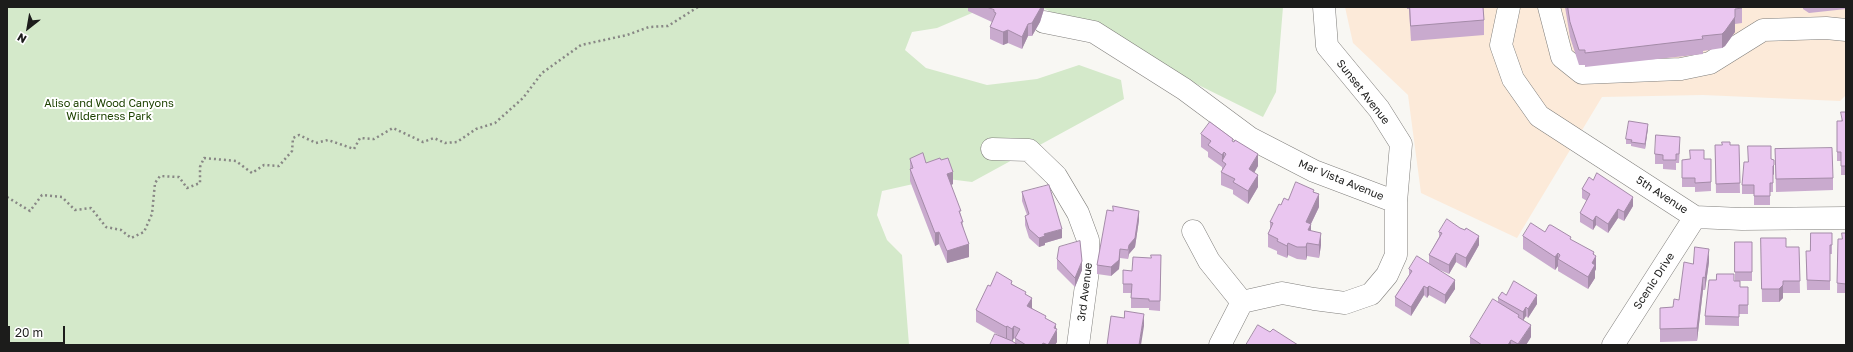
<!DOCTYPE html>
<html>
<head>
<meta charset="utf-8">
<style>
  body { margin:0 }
  #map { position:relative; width:1853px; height:352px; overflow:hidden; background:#f8f7f3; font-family:"Golos Text",sans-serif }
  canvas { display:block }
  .frame { position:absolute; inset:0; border:8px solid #1c1c1b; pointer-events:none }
  .north { position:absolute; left:8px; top:8px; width:40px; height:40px; -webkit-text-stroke:3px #fff; paint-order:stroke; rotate:211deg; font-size:11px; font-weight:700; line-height:16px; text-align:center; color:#1c1c1b }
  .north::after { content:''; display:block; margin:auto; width:14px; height:18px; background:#1c1c1b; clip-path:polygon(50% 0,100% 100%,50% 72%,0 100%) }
  .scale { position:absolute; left:8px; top:326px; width:57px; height:18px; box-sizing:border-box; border:2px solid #1c1c1b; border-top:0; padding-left:5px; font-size:12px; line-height:14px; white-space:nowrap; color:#1c1c1b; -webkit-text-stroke:3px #fff; paint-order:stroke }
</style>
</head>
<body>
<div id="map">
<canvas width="1853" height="352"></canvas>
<div class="frame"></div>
<div class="north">N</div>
<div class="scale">20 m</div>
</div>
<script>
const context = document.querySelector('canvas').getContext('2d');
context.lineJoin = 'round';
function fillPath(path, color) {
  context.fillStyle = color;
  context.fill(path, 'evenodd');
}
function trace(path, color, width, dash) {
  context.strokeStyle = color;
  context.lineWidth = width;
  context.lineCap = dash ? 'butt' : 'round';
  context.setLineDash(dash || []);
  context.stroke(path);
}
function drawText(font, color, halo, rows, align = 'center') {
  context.font = font + ' "Golos Text",sans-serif';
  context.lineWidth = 4;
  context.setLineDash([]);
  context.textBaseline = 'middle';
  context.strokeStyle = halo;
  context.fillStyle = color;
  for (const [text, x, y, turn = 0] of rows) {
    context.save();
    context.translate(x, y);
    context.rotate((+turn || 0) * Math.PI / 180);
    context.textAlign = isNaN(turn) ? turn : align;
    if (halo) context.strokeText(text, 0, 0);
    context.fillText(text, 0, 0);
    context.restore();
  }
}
fillPath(new Path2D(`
  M1345,7H1846V95L1840,101L1703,95L1602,97L1517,238L1421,193L1408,95L1353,43Z`), '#fcead9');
fillPath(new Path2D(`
  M7,7H986L937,28L912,32L905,50L926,68L987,85L1037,79L1079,65L1121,80L1124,99L972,182L940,178L882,191L877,215L887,240L902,255L909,345H7Z
  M1041,7H1283L1276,92L1263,117Z`), '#d4e9ca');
const minor = new Path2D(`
  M1509,7L1501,45L1513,79L1539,116L1695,217L1742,219L1846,218
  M1549,7L1562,57L1582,73L1681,69L1710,63L1763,30L1826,28L1846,30
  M1044,22L1094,32L1184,89L1250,138L1314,171L1396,202
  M992,149L1029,150L1056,176L1078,213L1088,240L1089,263L1078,345
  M1193,231L1209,261L1242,302
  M1220,345L1242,302L1282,293L1314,299L1345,303L1371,294L1387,275L1396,255V202L1401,144L1379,109L1327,46L1324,7
  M1613,345L1695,217`);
trace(minor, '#807f7c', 23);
trace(new Path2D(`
  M7,197L30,211L42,195L62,197L75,210L91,208L106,227L121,230L131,238L144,232L152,214L155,183L160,176L179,177L187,188L200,183V167L204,158L236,161L252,173L264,165L279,166L292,151L293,138L299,135L316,143L328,140L354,149L360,138L374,139L393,128L423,142L434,138L445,143L457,142L476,129L495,123L523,98L542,73L581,45L627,35L649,27L668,26L698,7`), '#888785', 2.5, [2, 3]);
trace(minor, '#fff', 22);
fillPath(new Path2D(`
  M968,7H1044V9L1040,22L1032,36H1028L1022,49L1008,43L1003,45L990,39V27L992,22L968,11Z
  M1407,7H1483L1484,20V35L1411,41L1409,9H1407Z
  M1565,7H1745H1742V23L1735,24V32L1725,46L1722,48L1703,51V54L1585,67V65H1579L1570,37Z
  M1803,7H1846V9L1809,13L1803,9Z
  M1846,112V175H1841V161H1837V121H1841Z
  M1648,128L1645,149L1631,146V144H1626V139Z
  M1201,134L1233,142L1258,166L1254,172L1258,187L1248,204L1233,194V190L1221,185V172L1222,171V167L1208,157V152L1201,147Z
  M1715,145H1739L1740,193H1716Z
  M1680,146L1679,163H1676V170L1663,169V164H1655V154Z
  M1775,149L1833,178V190L1776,192Z
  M910,159L926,163L953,184L951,185L961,215L969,257L947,263L939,244L935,246L910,181Z
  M1704,159H1711V191L1695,192V187H1682V160Z
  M1771,159L1774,174L1773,175V192H1770V205H1754V194H1742V185L1748,162Z
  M1582,189L1633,206L1624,221L1618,218L1608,233L1596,225L1593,230L1580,222V213L1587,201L1582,198Z
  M1022,192L1062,238L1045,243V245L1039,247L1029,238L1025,225V216L1027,215L1022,201Z
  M1314,192L1319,207L1311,224V231L1321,245L1319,258L1307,256L1306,260L1297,259L1288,255L1287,258L1277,254V251L1268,247V234L1270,229V222L1281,205L1288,200Z
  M1139,220L1135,247L1129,254L1128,259L1120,258L1119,269L1111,276L1097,274V265Z
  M1439,232L1479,245L1466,268L1456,262L1449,274L1433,267L1455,289L1445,304L1429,295L1427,298L1424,295L1411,316L1395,306V297L1409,275V269L1429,264V255L1439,237Z
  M1545,232L1571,240L1594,255L1596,269L1595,271V278L1588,289L1558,271V266L1555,270L1523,249V236Z
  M1832,233V254H1830V290H1807L1806,260Z
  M1846,233V293H1837L1838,239H1842Z
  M1761,238L1786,247H1799L1800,293H1783V298L1779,302H1762Z
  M1735,242H1752V281H1735Z
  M1161,255L1160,311L1149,310V308H1131V293H1123V270L1132,271L1151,258Z
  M1057,259L1082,270L1075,287L1057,269Z
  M1709,262L1705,290H1703L1697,341L1660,342V308L1673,307L1679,300L1693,264Z
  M1734,281L1740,287H1748V314H1739V326L1705,325V316Z
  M1012,284L1026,294L1032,308L1046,319L1056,329L1057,342L1055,345H990L1000,336L976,322V310L990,286ZM1014,338L1015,339V343L1012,341Z
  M1506,295L1537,304L1528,318L1526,316L1523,320L1531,337L1526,345H1470V337L1498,302V298Z`), '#c9aace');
fillPath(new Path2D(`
  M1041,7H1044V9L1040,22L1032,36V23Z
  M1735,17V32L1725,46L1722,48V34Z
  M1028,24V36L1022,49V37Z
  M1008,30V43L1003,45V32Z
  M1648,124V128L1645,149V144Z
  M1224,152V162L1222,161V155Z
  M1258,154V166L1249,182V169Z
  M1774,165V174L1773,175V166Z
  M953,172V184L947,187V174Z
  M1258,175V187L1248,204V191Z
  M1319,194V207L1306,234V222Z
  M1633,197V206L1624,221V212Z
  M1618,209V218L1608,233V224Z
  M1139,211V220L1135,247L1129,254L1128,259L1129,245Z
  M1596,216V225L1593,230V221Z
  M1311,224V237L1308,230Z
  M1062,229V238L1045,243V245L1039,247V238L1044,234Z
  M939,232V244L935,246V233Z
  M1321,233V245L1319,258V245Z
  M1479,236V245L1466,268V258Z
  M1288,243V255L1287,258V246Z
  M1307,243V256L1306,260V247Z
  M969,244V257L947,263V251Z
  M1120,249V258L1119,269L1111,276V267Z
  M1709,249V262L1705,290V278Z
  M1594,252V259L1596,256V269L1595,271V278L1588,289V277L1592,263L1593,254Z
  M1456,253V262L1449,274V265Z
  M1558,253V266L1555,270V257Z
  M1082,261V270L1075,287V278Z
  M1703,277V290L1697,341V328Z
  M1455,280V289L1445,304V295Z
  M1783,285V298L1779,302V289Z
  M1424,286V295L1411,316V307Z
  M1429,286V295L1427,298V288Z
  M1537,295V304L1528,318V309Z
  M1032,298V311L1027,306Z
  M1526,307V316L1523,321V312Z
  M1144,314V326L1141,345H1139Z
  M1056,324V332L1057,329V342L1055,345H1048Z
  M1531,325V337L1526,345H1518Z
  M1007,326V338L1006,340V327Z
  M1014,326V338L1012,342V329Z
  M1511,340V345H1508Z`), '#a48ba8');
const building = new Path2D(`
  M987,7H1041L1040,9L1032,23L1028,24L1022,37L1008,30L1003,32L990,27L996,13L994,12V10Z
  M1410,7H1483L1484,20L1411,26Z
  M1568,7H1742V8L1735,9V17L1725,31L1722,34L1702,36L1703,39L1585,53V50H1579L1570,22Z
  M1841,112H1846V166H1841V152H1837V121H1842Z
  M1629,121L1648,124L1645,144L1631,142L1632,140L1626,139Z
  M1210,122L1233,139L1232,141L1234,142L1235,140L1258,154L1249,169L1258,175L1248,191L1233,182L1235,179L1221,172L1226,164L1222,161L1226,154L1224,152L1222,155L1208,145L1211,141L1201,134Z
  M1656,135L1680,137L1679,154H1676V160H1663V155L1655,154Z
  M1722,142H1730V145H1739L1740,183L1716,184L1715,145H1722Z
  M1748,146H1771V159L1774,160V165L1773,166V183H1770V196H1754V185H1742L1744,162H1748Z
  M1832,148L1833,178L1776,179L1775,149Z
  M1690,150H1704V159H1711V182L1695,183V178H1682V160L1690,159Z
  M923,153L926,163L940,158L941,160L948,158L953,172L947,174L961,211H959L963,222H961L969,244L947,251L939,232L935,233L910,169L913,168L910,159Z
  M1597,173L1633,197L1624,212L1618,209L1608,224L1596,216L1593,221L1580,213L1590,194L1582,189L1589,177L1593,180Z
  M1296,182L1314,190L1313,192L1319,194L1306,222L1311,224L1308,230L1321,233L1319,245L1307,243L1306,247H1297L1288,243L1287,246L1277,241L1278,239L1268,234L1273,223L1270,222L1279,204L1281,205L1284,198L1288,200Z
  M1049,185L1062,229L1044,234L1045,236L1039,238L1029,229L1025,216L1029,214L1022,192Z
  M1113,206L1139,211L1135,238L1129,245L1128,250L1120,249L1119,260L1111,267L1097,265L1107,210L1113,211Z
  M1447,219L1460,228L1465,230L1466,228L1479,236L1466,258L1456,253L1449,265L1429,255L1442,233L1439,232Z
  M1531,223L1545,232L1549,225H1551L1571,237L1570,239L1594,252L1593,254L1596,256L1592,263L1595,265L1588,277L1558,259L1560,255L1558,253L1555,257L1523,236Z
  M1811,233H1832V245H1830V281L1807,280L1806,251H1810Z
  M1842,233H1846V284L1837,283L1838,239H1842Z
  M1761,238H1786V247H1799L1800,281H1783V285L1779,289H1762Z
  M1080,241L1082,261L1075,278L1057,259L1059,247Z
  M1735,242H1752V272H1735Z
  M1695,247L1709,249L1705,278L1703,277L1697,328L1660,329V308L1673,307L1674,299L1679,300L1684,262L1693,264Z
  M1151,255H1161L1160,301H1149V299L1131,298L1132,284H1123V270L1132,271L1133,257L1151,258Z
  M1417,256L1455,280L1445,295L1429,286L1427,288L1424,286L1411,307L1395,297L1412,271L1409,269Z
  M997,272L1012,281L1011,284L1026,292L1025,294L1032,298L1027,306L1046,316L1045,318L1056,324L1054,328L1057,329L1048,345L1043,343L1042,345H1026L1015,338L1020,329L1014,326L1012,329L1007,326L1006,327L976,310L988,285L990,286Z
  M1717,274H1734V281H1740V287H1748V305H1739V317L1705,316L1709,280H1716Z
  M1514,281L1537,295L1528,309L1526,307L1523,312L1498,298L1502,292L1506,295Z
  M1493,299L1519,315L1518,317L1531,325L1518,344L1511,340L1508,345H1482L1470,337Z
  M1125,311L1144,314L1139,345H1107L1111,316L1124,318Z
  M1258,325L1270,332L1273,329L1298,345H1246Z
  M995,334L1012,341L1018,345H990Z`);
fillPath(building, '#eac6f0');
trace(building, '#a48ba8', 1);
drawText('11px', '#1c1c1b', '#fff', [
  ["Sunset Avenue",1363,92,52],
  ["Mar Vista Avenue",1341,180,22],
  ["5th Avenue",1662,195,33],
  ["Scenic Drive",1654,281,-57],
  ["3rd Avenue",1085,292,-83]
]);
drawText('11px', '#1d4202', '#fff', [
  ["Aliso and Wood Canyons",109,104],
  ["Wilderness Park",109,117]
]);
</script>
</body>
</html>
